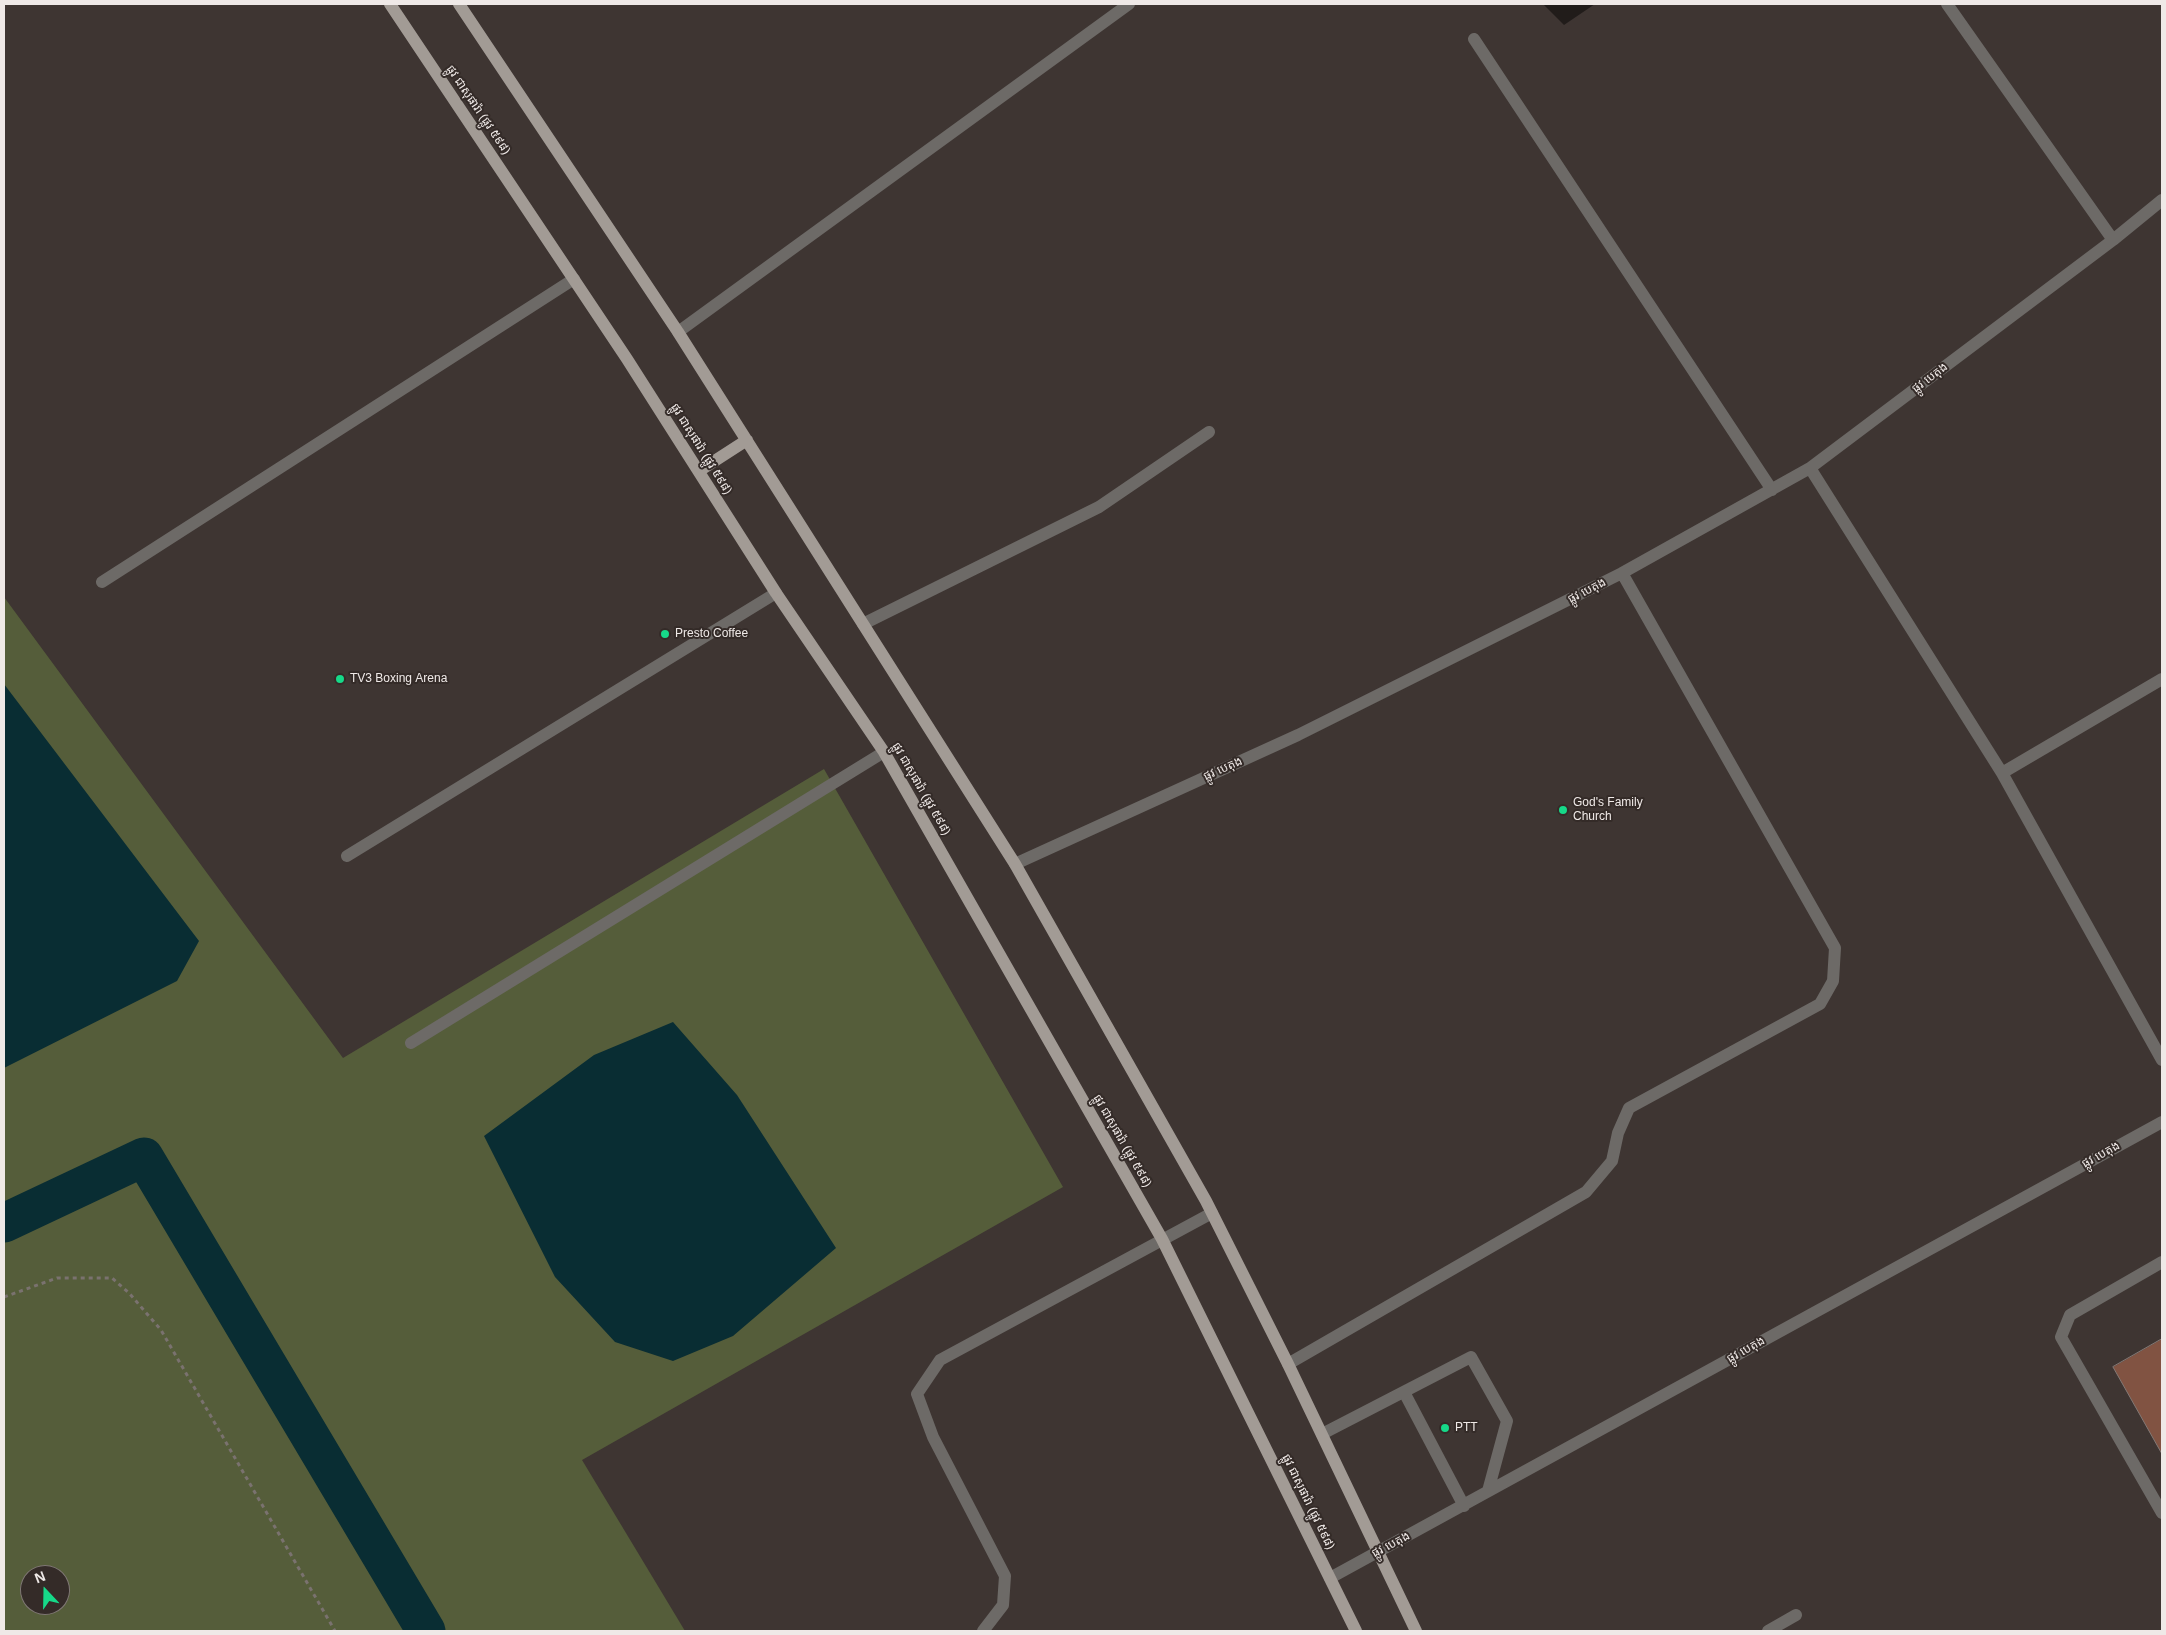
<!DOCTYPE html>
<html>
<head>
<meta charset="utf-8">
<style>
  body { margin:0 }
  #map { position:relative; width:2166px; height:1635px; overflow:hidden; background:#3e3532; font-family:Helvetica,sans-serif }
  canvas { display:block }
  .frame { position:absolute; inset:0; border:5px solid #efe9e7; pointer-events:none }
  .north { position:absolute; left:20px; top:1565px; width:50px; height:50px; box-sizing:border-box; background:#342b28; border:1px solid #7f7774; border-radius:50%; rotate:339deg; font-size:14px; font-weight:700; line-height:20px; text-align:center; color:#efe9e7 }
  .north::after { content:''; display:block; margin:auto; width:18px; height:22px; background:#16d989; clip-path:polygon(50% 0,100% 100%,50% 72%,0 100%) }
</style>
</head>
<body>
<div id="map">
<canvas width="2166" height="1635"></canvas>
<div class="frame"></div>
<div class="north">N</div>
</div>
<script>
const context = document.querySelector('canvas').getContext('2d');
context.lineJoin = 'round';
function fillPath(path, color) {
  context.fillStyle = color;
  context.fill(path, 'evenodd');
}
function trace(path, color, width, dash) {
  context.strokeStyle = color;
  context.lineWidth = width;
  context.lineCap = dash ? 'butt' : 'round';
  context.setLineDash(dash || []);
  context.stroke(path);
}
function drawText(font, color, halo, rows, align = 'center') {
  context.font = font + ' Helvetica,"Noto Sans Khmer",sans-serif';
  context.lineWidth = 4;
  context.setLineDash([]);
  context.textBaseline = 'middle';
  context.strokeStyle = halo;
  context.fillStyle = color;
  for (const [text, x, y, turn = 0] of rows) {
    context.save();
    context.translate(x, y);
    context.rotate((+turn || 0) * Math.PI / 180);
    context.textAlign = isNaN(turn) ? turn : align;
    if (halo) context.strokeText(text, 0, 0);
    context.fillText(text, 0, 0);
    context.restore();
  }
}
fillPath(new Path2D(`
  M4,597L343,1058L824,769L1063,1187L582,1460L685,1631H4ZM30,1575H60V1605H30Z`), '#555d3a');
fillPath(new Path2D(`
  M4,684L199,941L177,981L4,1068Z
  M673,1022L737,1095L836,1248L733,1336L673,1361L615,1342L555,1277L484,1136L594,1055Z`), '#092d33');
fillPath(new Path2D(`
  M1543,4H1595L1564,25Z
  M2162,1340V1451L2114,1367Z`), '#0007');
trace(new Path2D(`
  M4,1223L144,1157L426,1631`), '#092d33', 39);
const building = new Path2D(`
  M2162,1339V1454L2113,1367Z`);
fillPath(building, '#815342');
trace(building, '#837975', 1);
trace(new Path2D(`
  M4,1297L57,1278H112L129,1293L161,1330L335,1631`), '#7a726f', 3, [4, 4]);
trace(new Path2D(`
  M1947,4L2113,240
  M1474,39L1772,490
  M678,332L1129,4
  M1810,468L2002,773L2162,1060
  M102,582L574,279
  M863,624L1099,507L1209,432
  M2002,773L2162,679
  M347,856L776,593
  M1015,864L1298,735L1622,573L1810,468L2113,240L2162,200
  M411,1043L884,752
  M2162,1262L2070,1315L2061,1337L2162,1513
  M1288,1364L1586,1192L1612,1161L1618,1133L1629,1108L1820,1004L1833,981L1835,948L1622,573
  M1404,1392L1464,1506
  M1322,1434L1471,1357L1507,1421L1488,1491
  M1330,1578L2162,1122
  M983,1631L1003,1605L1005,1576L933,1437L917,1394L940,1360L1212,1213
  M1768,1631L1796,1615`), '#6d6a67', 12);
trace(new Path2D(`
  M390,4L627,359L776,593L884,752L1162,1239L1356,1631
  M459,4L678,332L1015,864L1206,1201L1288,1364L1416,1631
  M699,471L747,440`), '#a29b95', 12);
for (const [x, y, r, color] of [
  [665,634,5,"#16d989"],
  [340,679,5,"#16d989"],
  [1563,810,5,"#16d989"],
  [1445,1428,5,"#16d989"]
]) {
  const dot = new Path2D();
  dot.arc(x, y, r, 0, 2 * Math.PI);
  context.fillStyle = color;
  context.fill(dot);
  trace(dot, '#342b28', 2);
}
drawText('12px', '#efe9e7', '#342b28', [
  ["ផ្លូវ ជាសុផារ៉ា (ផ្លូវ ៥៩៨)",478,110,56],
  ["ផ្លូវ បេតុង",1930,378,-37],
  ["ផ្លូវ ជាសុផារ៉ា (ផ្លូវ ៥៩៨)",701,449,58],
  ["ផ្លូវ បេតុង",1587,591,-27],
  ["ផ្លូវ បេតុង",1223,769,-24],
  ["ផ្លូវ ជាសុផារ៉ា (ផ្លូវ ៥៩៨)",921,789,60],
  ["ផ្លូវ ជាសុផារ៉ា (ផ្លូវ ៥៩៨)",1122,1141,60],
  ["ផ្លូវ បេតុង",2101,1155,-29],
  ["ផ្លូវ បេតុង",1746,1350,-29],
  ["ផ្លូវ ជាសុផារ៉ា (ផ្លូវ ៥៩៨)",1308,1502,64],
  ["ផ្លូវ បេតុង",1391,1545,-28]
]);
drawText('12px', '#efe9e7', '#342b28', [
  ["Presto Coffee",675,634],
  ["TV3 Boxing Arena",350,679],
  ["God's Family",1573,803],
  ["Church",1573,817],
  ["PTT",1455,1428]
], 'left');
</script>
</body>
</html>
